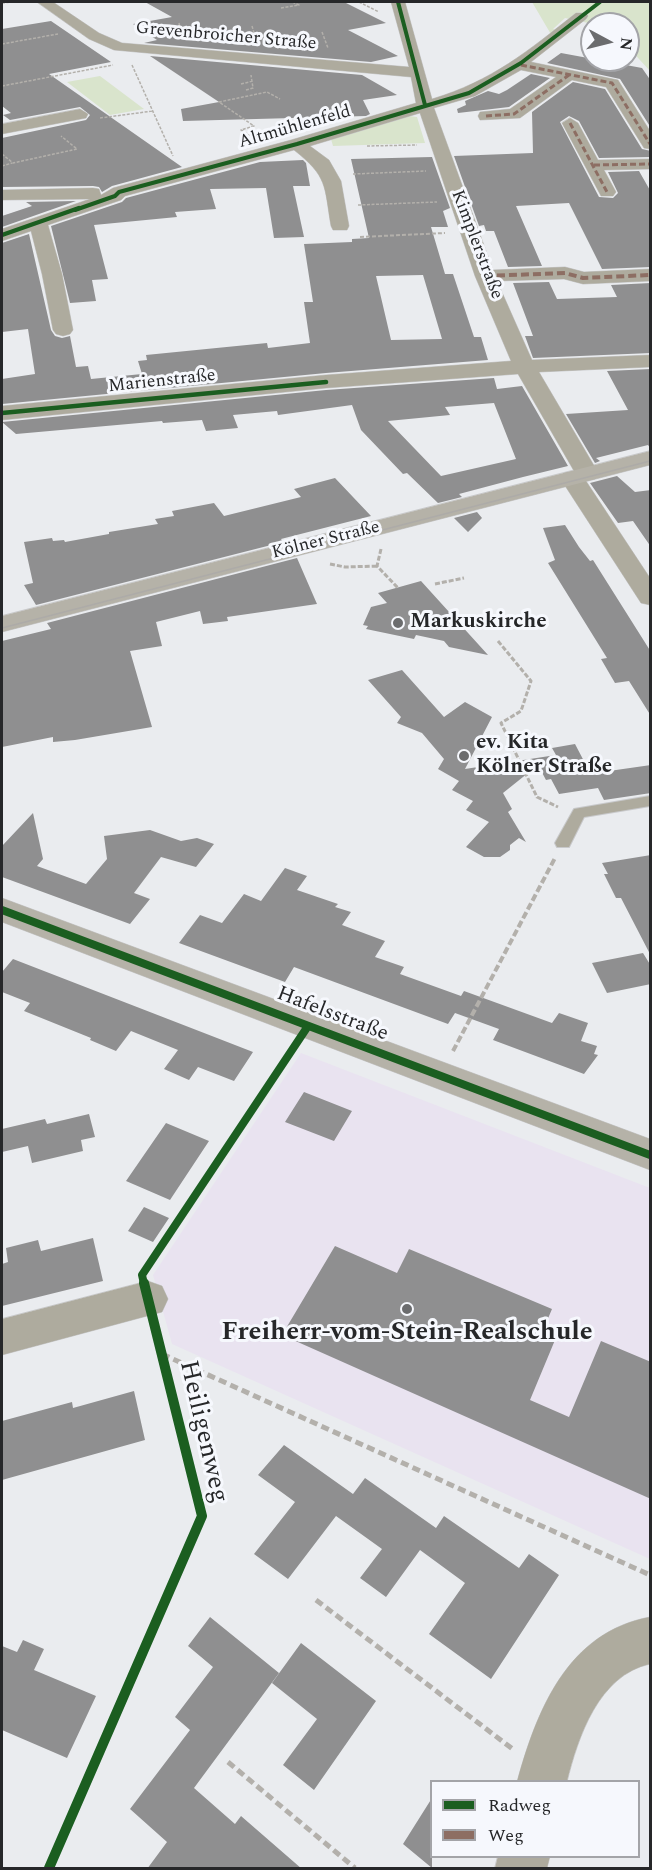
<!DOCTYPE html>
<html>
<head>
<meta charset="utf-8">
<style>
  body { margin:0 }
  #map { position:relative; width:652px; height:1870px; overflow:hidden; background:#eaecef; font-family:Spectral,serif }
  canvas { display:block }
  .frame { position:absolute; inset:0; border:3px solid #262729; pointer-events:none }
  .legend { position:absolute; left:430px; top:1780px; width:210px; height:78px; box-sizing:border-box; background:#f6f8fd; border:2px solid #a3a4a8; margin:0; padding:8px 10px; list-style:none; font-size:18px; color:#262729 }
  .legend li { display:flex; align-items:center; gap:12px; height:30px }
  .legend b { width:30px; border:2px solid #a3a4a8 }
  .north { position:absolute; left:580px; top:12px; width:60px; height:60px; box-sizing:border-box; background:#f6f8fd; border:2px solid #a3a4a8; border-radius:50%; rotate:97deg; font-size:16px; font-weight:700; line-height:24px; text-align:center; color:#262729 }
  .north::after { content:''; display:block; margin:auto; width:21px; height:27px; background:#6b6c6e; clip-path:polygon(50% 0,100% 100%,50% 72%,0 100%) }
</style>
</head>
<body>
<div id="map">
<canvas width="652" height="1870"></canvas>
<div class="frame"></div>
<ul class="legend">
<li><b style="height:8px;background:#1b5e20"></b>Radweg</li>
<li><b style="height:8px;background:#8d6e63"></b>Weg</li>
</ul>
<div class="north">N</div>
</div>
<script>
const context = document.querySelector('canvas').getContext('2d');
context.lineJoin = 'round';
function fillPath(path, color) {
  context.fillStyle = color;
  context.fill(path, 'evenodd');
}
function trace(path, color, width, dash) {
  context.strokeStyle = color;
  context.lineWidth = width;
  context.lineCap = dash ? 'butt' : 'round';
  context.setLineDash(dash || []);
  context.stroke(path);
}
function drawText(font, color, halo, rows, align = 'center') {
  context.font = font + ' Spectral,serif';
  context.lineWidth = 6;
  context.setLineDash([]);
  context.textBaseline = 'middle';
  context.strokeStyle = halo;
  context.fillStyle = color;
  for (const [text, x, y, turn = 0] of rows) {
    context.save();
    context.translate(x, y);
    context.rotate((+turn || 0) * Math.PI / 180);
    context.textAlign = isNaN(turn) ? turn : align;
    if (halo) context.strokeText(text, 0, 0);
    context.fillText(text, 0, 0);
    context.restore();
  }
}
fillPath(new Path2D(`
  M301,1053L650,1188V1559L172,1344L153,1275Z`), '#e9e3f0');
fillPath(new Path2D(`
  M532,2H650V71L628,47V24H593L565,18L553,29L559,30L552,36Z
  M100,76L144,109L110,115L67,82Z
  M409,116L417,117L425,143L333,146L331,139Z`), '#d9e4cc');
fillPath(new Path2D(`
  M145,2H344L386,23L348,30L398,56L371,62L144,43L157,40L133,24L172,17Z
  M51,21L111,62L49,74L182,167L112,186L102,192L99,187L93,186L2,187V138L86,120L90,115L80,107L10,120L3,115L11,113L2,106V29Z
  M561,53L642,68L651,81V128L620,79L547,63Z
  M150,56L362,75L397,95L363,100L370,114L366,116L183,121L181,109L219,102Z
  M531,74L550,78L509,107L458,113L457,109L466,105L465,101L488,91L499,94L507,90Z
  M573,82L605,89L642,149L651,151V157L599,158L579,121L569,116L560,122L599,197L613,198L618,193L608,172L639,171L651,192V267L602,269L569,203L516,206L542,266L508,267L494,231H486L484,225L479,226L454,156L533,153L532,112Z
  M432,157L450,208L443,211L448,227H431L445,274H453L474,337H481L488,360L326,373L2,404V379L35,374L28,329L2,332V243L29,234L51,330L55,336L62,338L70,336L76,367L88,366L91,379L142,374L138,361L147,360L146,355L267,343L268,348L310,343L304,302H313L304,244L352,242V239L369,238L351,159ZM423,275L442,339L391,340L376,276Z
  M303,160L306,163L310,186H293L304,237L274,238L266,188L210,189L216,209L175,212L177,217L94,225L108,279L92,280L96,301L70,303L51,226L122,202L126,198L260,162Z
  M76,201L2,227V216L32,206L26,202Z
  M549,282L557,299L617,297L611,285L651,283V353L533,358L525,336H533L513,283Z
  M651,369V449L648,445L596,458L600,461L595,463L566,414L628,410L607,371Z
  M494,378L497,389L522,386L568,466L523,477L522,473L523,477L459,494L462,497L438,503L407,473L403,474L361,430L352,405L278,415L277,411L233,415L238,428L206,431L202,420L163,423L162,421L16,434L2,422L326,390ZM494,403L516,459L441,476L388,421L450,415L445,407Z
  M617,476L635,492L651,490V547L633,521L618,523L590,483Z
  M335,478L371,516L281,539L283,542L36,605L24,585L33,583L24,542L52,538L53,541L64,540L65,542L109,534V532L158,524L155,519L174,516L172,511L214,503L224,516L301,497L294,489Z
  M477,512L482,518L468,532L454,518Z
  M565,525L579,547L590,561L593,560L651,652V716L629,681L615,683L601,659L607,658L548,563L555,560L543,528Z
  M297,558L317,604L227,617L228,621L203,624L200,611L156,622L162,646L130,651L152,727L75,740L53,742V737L2,747V641L51,629L47,623Z
  M421,581L488,655L449,647L444,641L416,635L414,639L366,629L368,626L363,625L371,607L387,603L378,593Z
  M402,670L444,717L465,702L492,717L465,769L556,755L552,748L575,744L586,765L604,762L609,771L651,765V793L604,800L598,788L559,794L551,779L546,780L538,765L503,793L512,809L508,812L526,842L519,838L510,845V850L500,857H484L466,847L489,822L466,810L473,801L452,790L459,781L438,769L444,759L422,733L397,723L401,717L368,680Z
  M33,813L43,859L37,866L86,884L107,859L104,836L150,830L181,841L197,838L214,844L196,867L161,857L134,893L150,899L130,924L2,877V846Z
  M651,855V956L621,898H616L604,874H608L602,863Z
  M285,868L307,876L297,890L338,904L335,907L351,912L342,925L385,941L375,957L404,967L400,974L461,996L464,991L552,1023L559,1013L588,1023L581,1041L597,1046L594,1054L598,1055L584,1074L493,1040L499,1029L455,1013L448,1024L294,967L285,982L179,943L200,915L222,923L244,894L261,901Z
  M643,953L651,966V984L607,993L592,963Z
  M13,959L217,1038L253,1052L234,1081L198,1067L189,1080L164,1069L178,1050L131,1031L116,1051L90,1040L91,1038L24,1011L30,1003L2,992V972Z
  M304,1092L352,1111L334,1141L285,1122Z
  M89,1114L95,1137L81,1140L83,1151L32,1163L28,1146L2,1152V1129L45,1119L47,1124Z
  M166,1123L209,1141L170,1200L126,1181Z
  M144,1207L169,1218L153,1242L128,1231Z
  M93,1238L103,1281L2,1306V1264L8,1262L6,1248L38,1240L41,1251Z
  M335,1246L397,1273L409,1249L552,1309L541,1335L555,1340L530,1400L569,1417L601,1341L651,1362V1499L282,1335Z
  M134,1391L145,1440L2,1480V1421L72,1402L73,1408Z
  M284,1445L353,1494L365,1478L436,1528L444,1516L519,1568L529,1554L559,1575L491,1679L429,1634L465,1583L420,1550L386,1597L360,1578L382,1549L336,1516L288,1579L254,1554L295,1502L258,1475Z
  M210,1617L279,1673L194,1788L235,1824L241,1816L302,1869H147L167,1842L130,1809L190,1730L175,1717L213,1667L188,1646Z
  M23,1640L44,1649L34,1670L96,1696L67,1758L2,1730V1646L17,1652Z
  M301,1643L376,1701L314,1790L283,1765L317,1719L272,1683Z
  M432,1798V1868L403,1844Z`), '#8f8f90');
const lane = new Path2D(`
  M650,796V806L584,817L569,847H557L555,843L574,809Z`);
const street = new Path2D(`
  M37,2H53L99,33L122,43L409,67L391,2H405L432,99C492,81 528,51 576,13H586L588,16L586,19L531,62L618,80L650,131V149L644,148L606,87L572,80L520,118L480,120L478,116L480,112L510,109L556,77L521,70L475,96L434,108L493,270L565,267L584,272L650,269V281L583,284L564,279L497,281L532,360L650,355V367L539,372L599,474L595,479L586,481L650,578V605L641,603L560,478L564,473L574,471L518,374L326,388L2,420V406L326,375L511,361L475,276L420,113L310,146L329,160L341,181L349,226L347,230H333L331,226C324,185 328,177 294,150L125,196L121,200L48,225L62,274L73,330L70,334L63,336L56,334L53,330L42,274L31,231L2,241V229L90,199L2,200V190L93,188L99,189L101,195L113,188L291,140L416,103L411,77L114,50L89,39Z
  M80,109L88,114L86,118L2,134V124Z
  M570,118L578,123L598,160L650,159V169L604,170L616,192L613,196H601L562,123Z
  M148,1281L162,1286L168,1299L162,1312L2,1355V1319Z
  M650,1617V1664C599,1675 578,1737 567,1782H517C537,1709 568,1632 650,1617Z
  M498,1856H550L547,1868H495Z`);
const secondary = new Path2D(`
  M650,451V465L2,632V616Z
  M2,898L650,1139V1170L2,922Z`);
trace(lane, '#c8c9cb', 2);
trace(street, '#c8c9cb', 1);
trace(secondary, '#c8c9cb', 1);
trace(new Path2D(`
  M359,2L379,12
  M2,3L13,2
  M281,8L299,5L292,2
  M179,23L181,34
  M252,26L256,40
  M322,32L328,48
  M2,44L58,34
  M132,65L173,156
  M241,84L253,81
  M2,86L113,65
  M246,90L253,88L251,75
  M100,118L153,111
  M251,136L241,130L254,126L219,102L267,92L280,99
  M367,146L417,145
  M2,154L13,163L77,149L61,136
  M2,166L12,163
  M353,174L426,171
  M358,205L437,202`), '#b3b0ab', 1.5, [3, 1.5]);
trace(new Path2D(`
  M360,237L445,233`), '#b3b0ab', 2, [4, 2]);
trace(new Path2D(`
  M381,549L377,566L398,588
  M330,564L345,567L377,566
  M435,584L464,578
  M498,641L531,681L521,711L501,723L537,797L558,807`), '#b3b0ab', 3, [5, 2]);
trace(new Path2D(`
  M453,1051L555,858`), '#b3b0ab', 4, [7, 3]);
trace(new Path2D(`
  M162,1354L650,1575
  M316,1600L514,1750
  M228,1762L355,1868`), '#b3b0ab', 5, [8, 4.5]);
fillPath(lane, '#aeab9e');
fillPath(street, '#aeab9e');
fillPath(secondary, '#b5b2a8');
trace(new Path2D(`
  M2,628L650,461`), '#adaba8', 1.5);
trace(new Path2D(`
  M521,65L612,83L650,144
  M486,116L514,114L569,75
  M570,123L607,192
  M594,165L650,164`), '#8d6e63', 3, [6, 3]);
trace(new Path2D(`
  M485,276L565,273L583,278L650,275`), '#8d6e63', 4, [8, 4]);
trace(new Path2D(`
  M398,2L425,105
  M75,210L115,196L119,192L297,144L469,93L521,63L600,2`), '#1b5e20', 4);
trace(new Path2D(`
  M2,235L79,208
  M2,413L326,382`), '#1b5e20', 4.5);
trace(new Path2D(`
  M2,910L650,1155
  M144,1284L142,1275L308,1026`), '#1b5e20', 8);
trace(new Path2D(`
  M49,1868L202,1516L144,1283`), '#1b5e20', 10);
for (const [x, y, r, color] of [
  [398,623,6,"#6b6c6e"],
  [464,756,6,"#6b6c6e"],
  [407,1309,6,"#6b6c6e"]
]) {
  const dot = new Path2D();
  dot.arc(x, y, r, 0, 2 * Math.PI);
  context.fillStyle = color;
  context.fill(dot);
  trace(dot, '#f6f8fd', 2);
}
drawText('18px', '#262729', '#f6f8fd', [
  ["Grevenbroicher Straße",226,37,5],
  ["Altmühlenfeld",295,128,-16],
  ["Kimplerstraße",476,245,69],
  ["Marienstraße",162,382,-6],
  ["Kölner Straße",326,541,-14]
]);
drawText('bold 21px', '#262729', '#f6f8fd', [
  ["Markuskirche",410,623],
  ["ev. Kita",476,744],
  ["Kölner Straße",476,768]
], 'left');
drawText('21px', '#262729', '#f6f8fd', [
  ["Hafelsstraße",332,1015,21]
]);
drawText('bold 26px', '#262729', '#f6f8fd', [
  ["Freiherr-vom-Stein-Realschule",407,1334]
]);
drawText('26px', '#262729', '#f6f8fd', [
  ["Heiligenweg",202,1432,77]
]);
</script>
</body>
</html>
